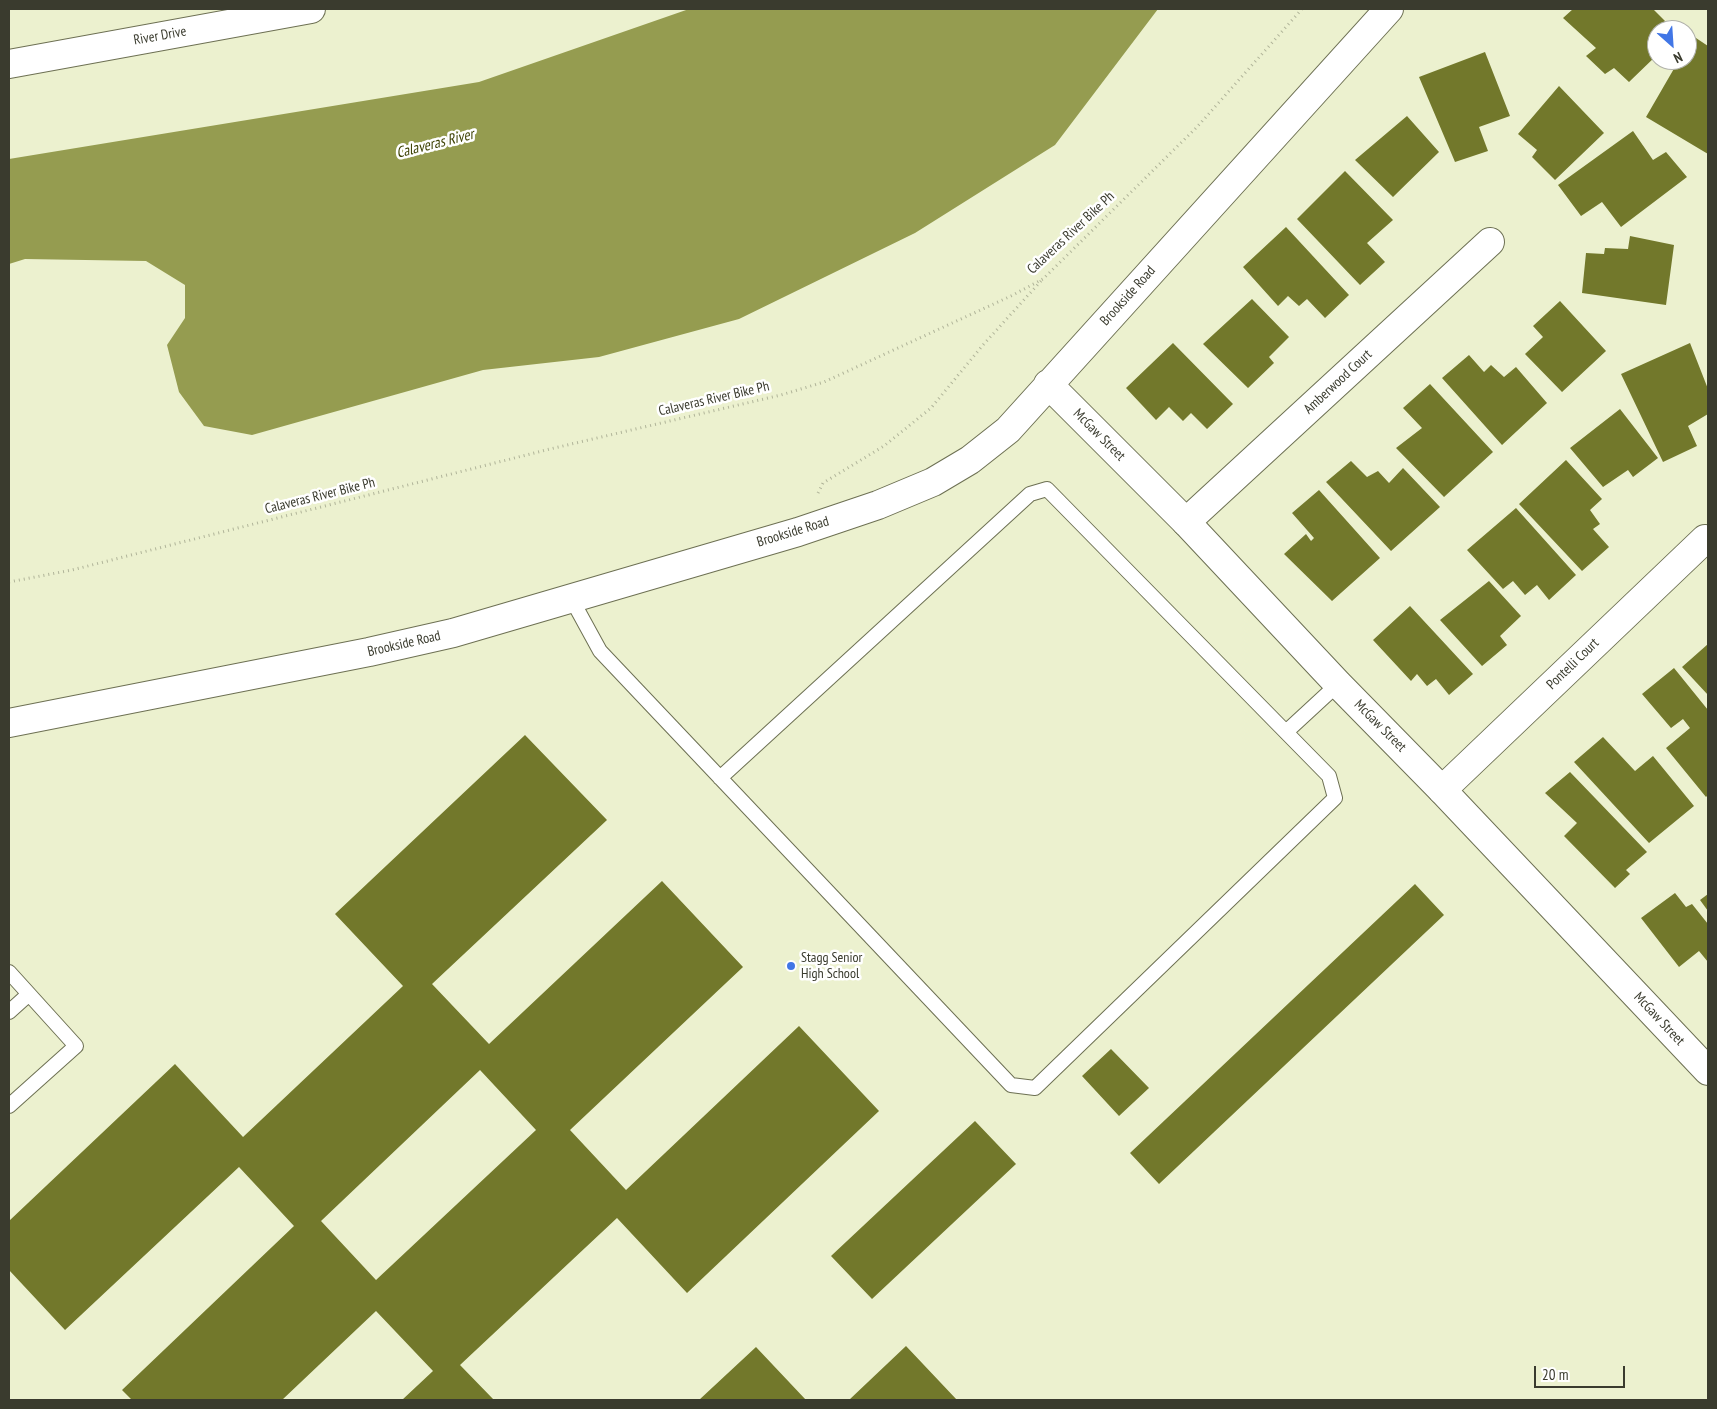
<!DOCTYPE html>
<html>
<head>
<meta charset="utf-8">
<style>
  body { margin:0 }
  #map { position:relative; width:1717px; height:1409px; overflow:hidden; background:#ecf1cf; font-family:"PT Sans Narrow",sans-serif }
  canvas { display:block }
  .frame { position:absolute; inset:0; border:10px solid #3a3b2e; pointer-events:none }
  .north { position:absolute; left:1647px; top:20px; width:50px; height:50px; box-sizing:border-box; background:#fff; border:1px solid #b0b1ab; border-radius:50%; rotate:154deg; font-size:14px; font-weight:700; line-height:20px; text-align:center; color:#3a3b2e }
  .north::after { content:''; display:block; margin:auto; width:18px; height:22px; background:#4176e6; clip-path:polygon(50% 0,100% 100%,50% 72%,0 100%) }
  .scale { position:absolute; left:1534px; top:1366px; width:91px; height:22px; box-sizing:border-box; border:2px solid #3a3b2e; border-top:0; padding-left:6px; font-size:15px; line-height:18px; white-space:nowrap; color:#3a3b2e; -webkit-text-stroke:4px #fff; paint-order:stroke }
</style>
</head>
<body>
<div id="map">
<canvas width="1717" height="1409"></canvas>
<div class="frame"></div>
<div class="north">N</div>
<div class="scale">20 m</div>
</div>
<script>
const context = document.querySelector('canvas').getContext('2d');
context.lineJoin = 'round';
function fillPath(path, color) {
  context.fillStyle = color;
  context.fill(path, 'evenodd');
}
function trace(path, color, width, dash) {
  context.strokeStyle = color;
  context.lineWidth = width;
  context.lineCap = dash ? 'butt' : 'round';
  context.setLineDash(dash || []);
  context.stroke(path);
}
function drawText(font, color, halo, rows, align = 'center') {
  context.font = font + ' "PT Sans Narrow",sans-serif';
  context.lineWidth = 5;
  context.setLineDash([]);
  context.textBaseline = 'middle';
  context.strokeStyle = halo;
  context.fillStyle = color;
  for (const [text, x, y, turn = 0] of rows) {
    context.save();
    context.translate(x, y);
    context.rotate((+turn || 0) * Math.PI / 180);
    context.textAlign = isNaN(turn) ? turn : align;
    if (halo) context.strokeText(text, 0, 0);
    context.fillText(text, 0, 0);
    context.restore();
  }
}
fillPath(new Path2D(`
  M689,9H1158L1055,145L915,233L739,319L599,357L483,370L252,435L204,426L179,392L167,345L185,318V285L146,261L25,259L9,264V159L479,82Z`), '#959c50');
fillPath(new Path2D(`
  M1573,9H1653L1674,30H1657V55L1629,82L1614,68L1605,74L1586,56L1596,48L1563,18Z
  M1693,36L1708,46V154L1646,117L1679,60H1687V46Z
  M1485,52L1510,116L1479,127L1488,151L1455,162L1419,77Z
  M1559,86L1604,133L1555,180L1532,157L1537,150L1518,134Z
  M1407,116L1439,152L1393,197L1355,160Z
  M1633,131L1653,160L1666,152L1687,177L1621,227L1602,202L1581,216L1558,185Z
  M1345,171L1393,220L1367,243L1385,262L1360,285L1297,219Z
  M1286,227L1349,295L1325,318L1307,299L1299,306L1288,296L1278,306L1243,267Z
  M1630,236L1674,245L1666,305L1582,293L1586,253L1604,254L1605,248L1628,249Z
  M1252,299L1289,337L1269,357L1274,363L1248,388L1203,344Z
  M1560,301L1606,351L1562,392L1525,354L1543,337L1533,326Z
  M1173,343L1233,404L1207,429L1191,413L1183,421L1169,407L1156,420L1126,388Z
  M1690,343L1708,389V414L1688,426L1697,446L1663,462L1621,374Z
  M1469,355L1484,372L1491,365L1504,377L1516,367L1547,403L1502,445L1442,378Z
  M1430,384L1493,452L1444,497L1396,448L1422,428L1403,408Z
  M1620,409L1658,458L1633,477L1628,470L1603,487L1570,448Z
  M1566,460L1602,499L1590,510L1600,524L1593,529L1609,547L1582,571L1519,504Z
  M1351,461L1367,477L1378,471L1389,483L1403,468L1440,507L1391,551L1326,482Z
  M1319,490L1380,558L1332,601L1284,554L1306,534L1311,541L1314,538L1292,513Z
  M1516,508L1576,575L1549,600L1537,585L1525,595L1513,581L1503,589L1467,550Z
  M1489,581L1521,616L1500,636L1507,645L1482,666L1440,620Z
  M1410,606L1473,674L1449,695L1436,679L1427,686L1417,674L1411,681L1373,640Z
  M1708,644V695L1682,667Z
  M1674,668L1708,710V795L1706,797L1666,748L1690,728L1683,719L1671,728L1642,694Z
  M525,735L607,820L432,984L489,1044L662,881L743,967L570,1130L626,1190L799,1026L879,1111L687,1293L617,1218L460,1365L494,1400H402L433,1371L376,1311L282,1400H132L122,1390L294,1226L239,1167L65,1330L9,1270V1221L175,1064L243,1137L403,986L335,914ZM480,1070L536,1130L376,1280L321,1221Z
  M1603,737L1635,771L1653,756L1694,806L1649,843L1574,762Z
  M1570,772L1647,852L1626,870L1630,874L1615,888L1564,836L1577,823L1545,793Z
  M1415,884L1444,915L1159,1184L1130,1153Z
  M1675,893L1686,907L1692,904L1708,924V962L1699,951L1679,967L1641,918Z
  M1708,894V911L1700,900Z
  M1111,1049L1149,1088L1119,1116L1082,1076Z
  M975,1121L1016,1164L872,1299L831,1256Z
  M906,1346L957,1400H849Z
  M756,1347L806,1400H699Z`), '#72782b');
const service = new Path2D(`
  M571,598L600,651L1011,1085L1035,1088L1335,798L1329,776L1047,489L1030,494L720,778
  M1286,732L1338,684
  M9,972L76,1046L9,1106
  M9,1012L29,994`);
const minor = new Path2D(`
  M1186,522L1490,242
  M1442,790L1705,539`);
const tertiary = new Path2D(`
  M9,64L311,9
  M1048,384L1186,522L1338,684L1442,790L1708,1071
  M9,723L369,652L453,633L798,532L878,505L933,482L970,460L1008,430L1389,9`);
trace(service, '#6d7053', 16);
trace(minor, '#6d7053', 30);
trace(tertiary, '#6d7053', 30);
trace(new Path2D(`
  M818,493L823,483L884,446L931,408L983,345L1041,281
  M9,582L72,570L550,449L781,395L824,382L1011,296L1043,279L1197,127L1302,9`), '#b0b499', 3, [1, 4]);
trace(service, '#fff', 14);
trace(minor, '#fff', 28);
trace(tertiary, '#fff', 28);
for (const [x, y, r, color] of [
  [791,966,5,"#4176e6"]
]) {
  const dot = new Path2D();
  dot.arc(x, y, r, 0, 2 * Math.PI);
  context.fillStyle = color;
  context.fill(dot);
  trace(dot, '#fff', 2);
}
drawText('14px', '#3a3b2e', '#fff', [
  ["River Drive",160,36,-10],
  ["Calaveras River Bike Ph",1071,233,-43],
  ["Brookside Road",1128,296,-48],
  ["Amberwood Court",1338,382,-43],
  ["Calaveras River Bike Ph",714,399,-13],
  ["McGaw Street",1099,435,45],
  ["Calaveras River Bike Ph",320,496,-14],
  ["Brookside Road",793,532,-17],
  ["Brookside Road",404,644,-13],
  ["Pontelli Court",1573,664,-44],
  ["McGaw Street",1380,726,45],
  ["McGaw Street",1659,1019,47]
]);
drawText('14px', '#3a3b2e', '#fff', [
  ["Stagg Senior",801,958],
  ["High School",801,974]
], 'left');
drawText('italic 15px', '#3d4103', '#fff', [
  ["Calaveras River",435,144,-14]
]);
</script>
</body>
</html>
